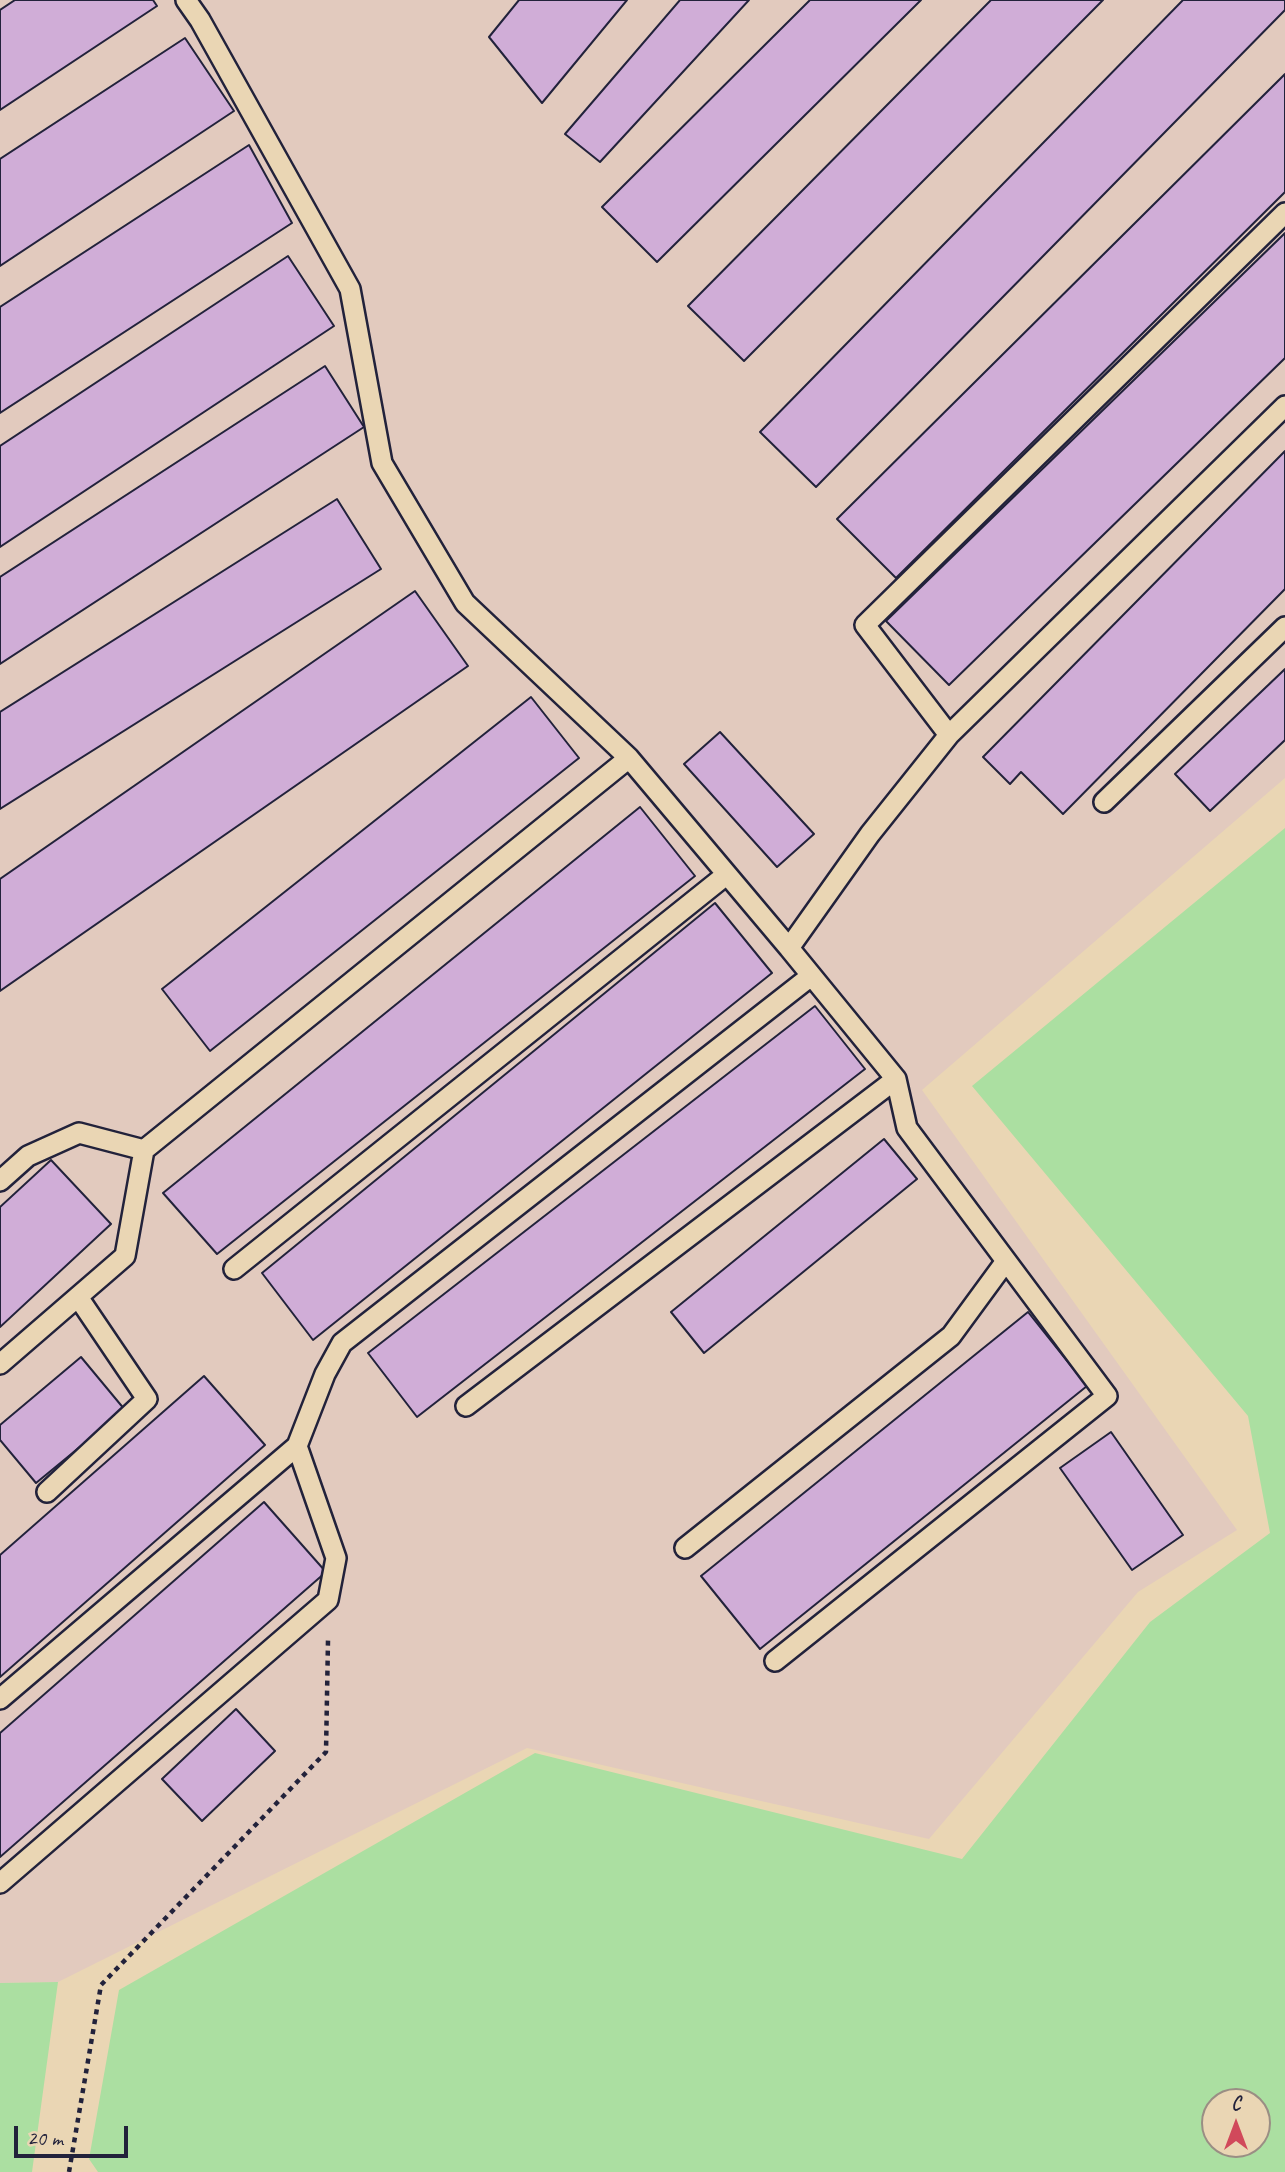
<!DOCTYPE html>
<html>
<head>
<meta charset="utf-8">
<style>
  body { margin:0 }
  #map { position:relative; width:1285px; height:2172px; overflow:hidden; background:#ead6b4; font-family:Caveat,sans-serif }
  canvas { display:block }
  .north { position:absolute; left:1201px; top:2088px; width:70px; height:70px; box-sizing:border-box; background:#ead6b4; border:2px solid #9a8e84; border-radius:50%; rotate:0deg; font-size:19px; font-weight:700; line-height:28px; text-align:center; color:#22223b }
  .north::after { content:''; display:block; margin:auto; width:24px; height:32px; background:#d1495b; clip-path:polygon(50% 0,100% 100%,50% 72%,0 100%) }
  .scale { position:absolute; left:14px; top:2126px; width:114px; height:32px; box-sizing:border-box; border:4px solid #22223b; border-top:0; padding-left:9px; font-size:21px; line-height:24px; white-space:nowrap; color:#22223b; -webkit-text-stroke:5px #ead6b4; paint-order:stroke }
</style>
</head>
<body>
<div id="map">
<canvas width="1285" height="2172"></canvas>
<div class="north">С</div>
<div class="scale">20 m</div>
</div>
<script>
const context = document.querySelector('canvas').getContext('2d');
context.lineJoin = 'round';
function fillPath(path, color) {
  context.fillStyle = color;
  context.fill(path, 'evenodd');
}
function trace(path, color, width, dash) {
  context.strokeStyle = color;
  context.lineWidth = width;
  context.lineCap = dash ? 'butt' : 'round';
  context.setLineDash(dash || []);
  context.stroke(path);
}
fillPath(new Path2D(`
  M0,0H1285V778L922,1090L1237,1530L1138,1592L929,1839L527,1748L58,1982L0,1983Z`), '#e2cabe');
fillPath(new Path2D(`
  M1285,828V2172H98L89,2159L119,1990L535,1753L962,1859L1150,1622L1270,1533L1248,1416L972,1086ZM1215,2102H1257V2144H1215Z
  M58,1982L32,2172H0V1983Z`), '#abdfa1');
const building = new Path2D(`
  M15,0H153L157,6L0,110V10Z
  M519,0H627L542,103L489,37Z
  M680,0H749L600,162L565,134Z
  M810,0H921L657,262L602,207Z
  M991,0H1103L744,361L688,306Z
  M1183,0H1285V10L816,487L760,432Z
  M185,38L234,111L0,266V159Z
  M1285,74V192L896,578L837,519Z
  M249,145L292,223L0,413V307Z
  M1285,233V358L949,685L886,621Z
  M288,256L334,326L0,547V446Z
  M325,366L364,427L0,664V577Z
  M1285,451V589L1063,814L1021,772L1010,784L983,757Z
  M337,499L381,569L0,809V712Z
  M415,591L468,666L0,991V879Z
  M1285,669V740L1210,811L1175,774Z
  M531,697L579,758L210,1051L162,989Z
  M720,732L814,834L777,867L684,764Z
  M640,807L695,876L217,1254L163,1193Z
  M715,903L772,973L313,1340L262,1273Z
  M815,1006L865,1069L417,1417L368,1353Z
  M884,1139L917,1179L704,1353L671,1312Z
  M51,1160L111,1224L0,1327V1207Z
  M1028,1312L1087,1386L760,1649L701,1576Z
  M81,1357L125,1410L36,1483L0,1440V1425Z
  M204,1376L265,1445L0,1677V1555Z
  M1111,1432L1183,1535L1132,1570L1060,1468Z
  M264,1502L326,1572L0,1857V1733Z
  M236,1709L275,1751L202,1821L162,1779Z`);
fillPath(building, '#d0add7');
trace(building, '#22223b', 2);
const lane = new Path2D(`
  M186,0L200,20L350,289L382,463L465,603L629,758L789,948
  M1285,213L865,625L949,735L1285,406
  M1104,802L1285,627
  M0,1181L28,1156L79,1133L144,1150
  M234,1269L726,875
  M0,1364L125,1256L144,1150L629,758
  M466,1406L896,1079
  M47,1492L147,1399L78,1297
  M685,1548L951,1336L1006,1261
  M775,1661L1107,1396L907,1128L896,1079L789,948L870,834L949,735
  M0,1699L297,1446L325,1374L342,1343L811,976
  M0,1883L328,1600L336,1558L297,1446`);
trace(lane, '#22223b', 24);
trace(new Path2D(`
  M69,2172L101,1985L326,1752L328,1640`), '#22223b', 4.5, [5, 5]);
trace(lane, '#ead6b4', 19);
</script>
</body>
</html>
